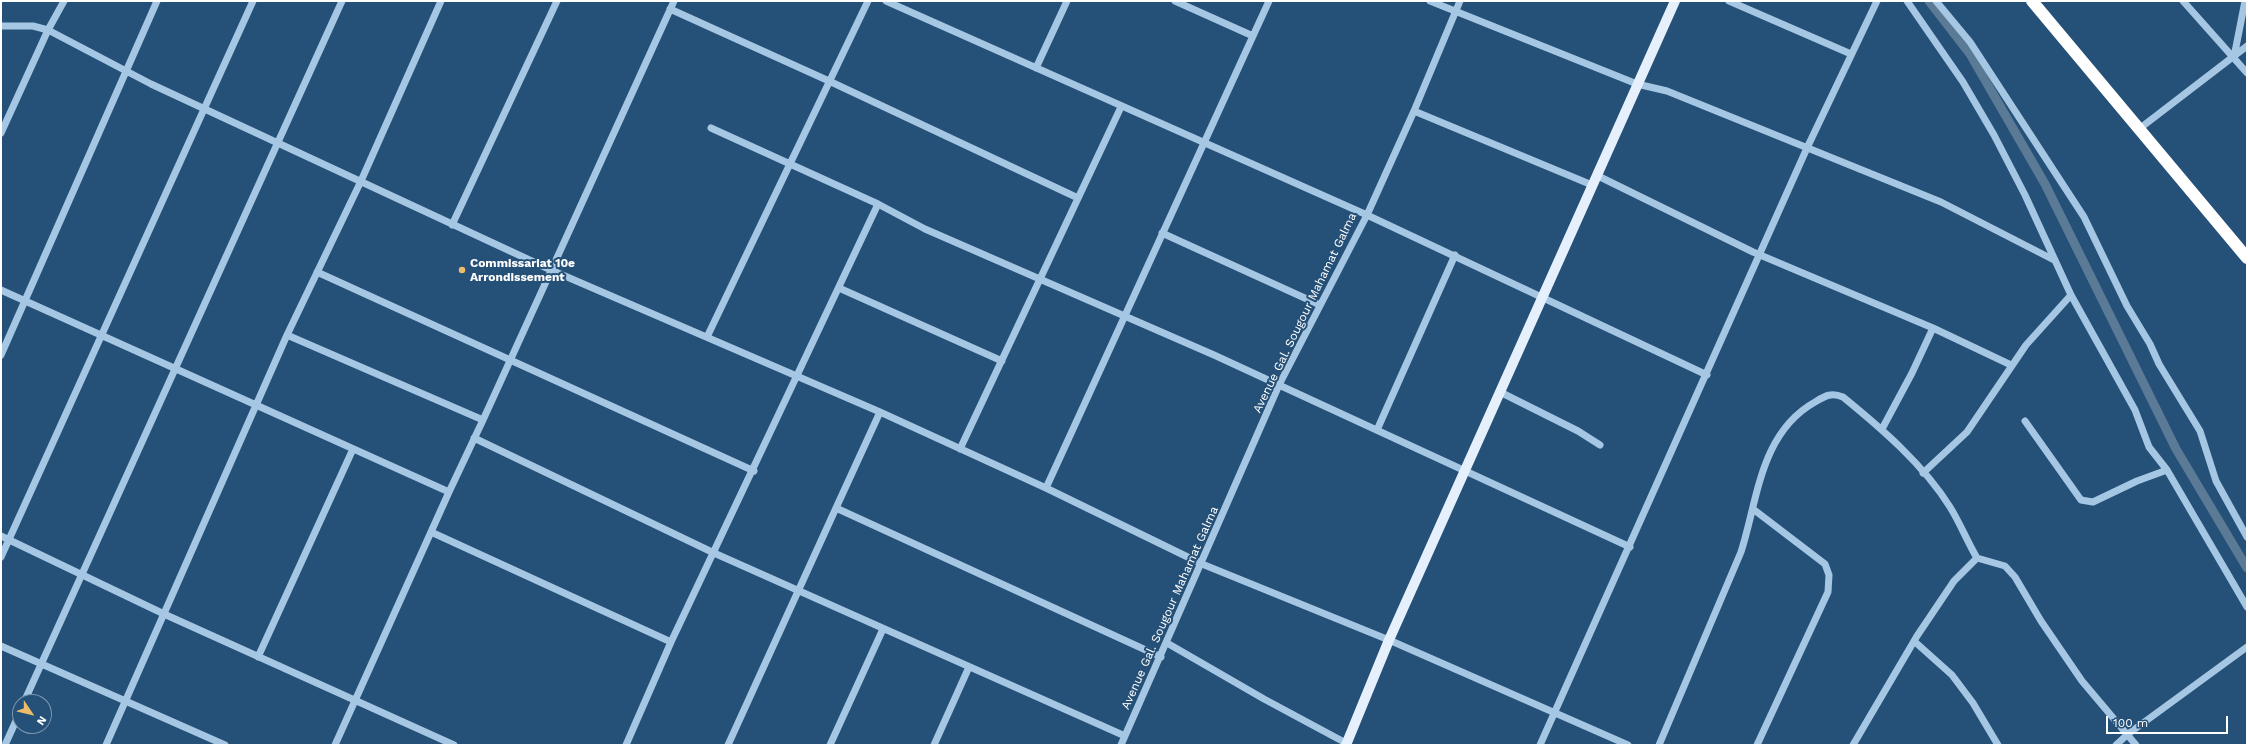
<!DOCTYPE html>
<html>
<head>
<meta charset="utf-8">
<style>
  body { margin:0 }
  #map { position:relative; width:2248px; height:746px; overflow:hidden; background:#255077; font-family:"Work Sans",sans-serif }
  canvas { display:block }
  .frame { position:absolute; inset:0; border:2px solid #fff; pointer-events:none }
  .north { position:absolute; left:12px; top:694px; width:40px; height:40px; box-sizing:border-box; background:#255077; border:1px solid #7c96ad; border-radius:50%; rotate:125deg; font-size:11px; font-weight:700; line-height:16px; text-align:center; color:#fff }
  .north::after { content:''; display:block; margin:auto; width:14px; height:18px; background:#ecbb6b; clip-path:polygon(50% 0,100% 100%,50% 72%,0 100%) }
  .scale { position:absolute; left:2106px; top:716px; width:122px; height:18px; box-sizing:border-box; border:2px solid #fff; border-top:0; padding-left:5px; font-size:12px; line-height:14px; white-space:nowrap; color:#fff; -webkit-text-stroke:3px #255077; paint-order:stroke }
</style>
</head>
<body>
<div id="map">
<canvas width="2248" height="746"></canvas>
<div class="frame"></div>
<div class="north">N</div>
<div class="scale">100 m</div>
</div>
<script>
const context = document.querySelector('canvas').getContext('2d');
context.lineJoin = 'round';
function trace(path, color, width, dash) {
  context.strokeStyle = color;
  context.lineWidth = width;
  context.lineCap = dash ? 'butt' : 'round';
  context.setLineDash(dash || []);
  context.stroke(path);
}
function drawText(font, color, halo, rows, align = 'center') {
  context.font = font + ' "Work Sans",sans-serif';
  context.lineWidth = 4;
  context.setLineDash([]);
  context.textBaseline = 'middle';
  context.strokeStyle = halo;
  context.fillStyle = color;
  for (const [text, x, y, turn = 0] of rows) {
    context.save();
    context.translate(x, y);
    context.rotate((+turn || 0) * Math.PI / 180);
    context.textAlign = isNaN(turn) ? turn : align;
    if (halo) context.strokeText(text, 0, 0);
    context.fillText(text, 0, 0);
    context.restore();
  }
}
trace(new Path2D(`
  M1929,1L1970,54L2045,184L2176,449L2247,568`), '#5a7a96', 9);
trace(new Path2D(`
  M886,1L1367,215L1707,375
  M1175,1L1253,36
  M1430,1L1637,84L1667,91L1941,202L2054,260
  M1729,1L1851,54
  M1907,1L1963,82L1994,135L2025,195L2071,295L2135,410L2149,447L2167,470L2247,607
  M1936,1L1970,42L2084,217L2127,306L2150,344L2159,364L2200,431L2216,481L2247,537
  M2183,1L2247,73
  M670,9L829,81L1078,198
  M1,26H33L48,30L151,84L551,270L880,412L1046,488L1202,564L1389,640L1628,745
  M2234,57L2245,1
  M1036,68L1067,1
  M1414,111L1592,185
  M711,128L878,204L925,229L1214,355L1630,547
  M2139,129L2247,46
  M1,133L48,30L64,1
  M1596,175L1753,252L1933,328L2011,365
  M452,225L557,1
  M1162,233L1320,305
  M317,272L754,471
  M839,288L1002,361
  M1,290L449,492L335,745
  M287,335L483,420
  M707,337L868,1
  M1,355L157,1
  M1500,392L1578,431L1600,445
  M880,412L836,508L1161,657
  M2025,421L2081,500L2093,502L2137,481L2167,470
  M1882,429L1912,373L1933,328
  M1377,430L1455,255
  M474,438L714,553L1125,736
  M960,449L1121,107
  M1923,473L1967,432L2026,345L2071,295
  M1046,488L1269,1
  M449,492L483,420L674,1
  M1753,509L1825,564L1829,575L1828,592L1757,745
  M431,532L671,642
  M1,536L164,614L454,745
  M1,557L253,1
  M1914,641L1952,675L1973,703L1998,745
  M1167,643L1264,699L1346,743
  M1,646L225,745
  M258,657L353,449
  M24,702L342,1
  M5,745L20,712
  M106,745L287,335L361,181L441,1
  M626,745L671,642L878,204
  M728,745L836,508
  M830,745L883,629
  M934,745L969,667
  M1121,745L1279,385L1367,215L1414,111L1460,1
  M1540,745L1807,148L1877,1
  M1659,745L1741,552C1758,499 1760,433 1815,402C1825,396 1831,392 1843,397C1881,428 1924,465 1950,507C1960,523 1967,541 1977,558L2005,566L2015,577L2041,621L2082,681L2136,745
  M1853,745L1917,636L1954,581L1977,558
  M2116,745L2128,734L2247,647`), '#a6c7e3', 7);
trace(new Path2D(`
  M1346,745L1389,640L1675,1`), '#e5f0fc', 10);
trace(new Path2D(`
  M2032,1L2247,258`), '#fff', 12);
for (const [x, y, r, color] of [
  [462,270,4,"#ecbb6b"]
]) {
  const dot = new Path2D();
  dot.arc(x, y, r, 0, 2 * Math.PI);
  context.fillStyle = color;
  context.fill(dot);
  trace(dot, '#255077', 1.5);
}
drawText('bold 12px', '#fff', '#255077', [
  ["Commissariat 10e",470,263],
  ["Arrondissement",470,277]
], 'left');
drawText('12px', '#fff', '#255077', [
  ["Avenue Gal. Sougour Mahamat Galma",1305,313,-64],
  ["Avenue Gal. Sougour Mahamat Galma",1170,608,-66]
]);
</script>
</body>
</html>
